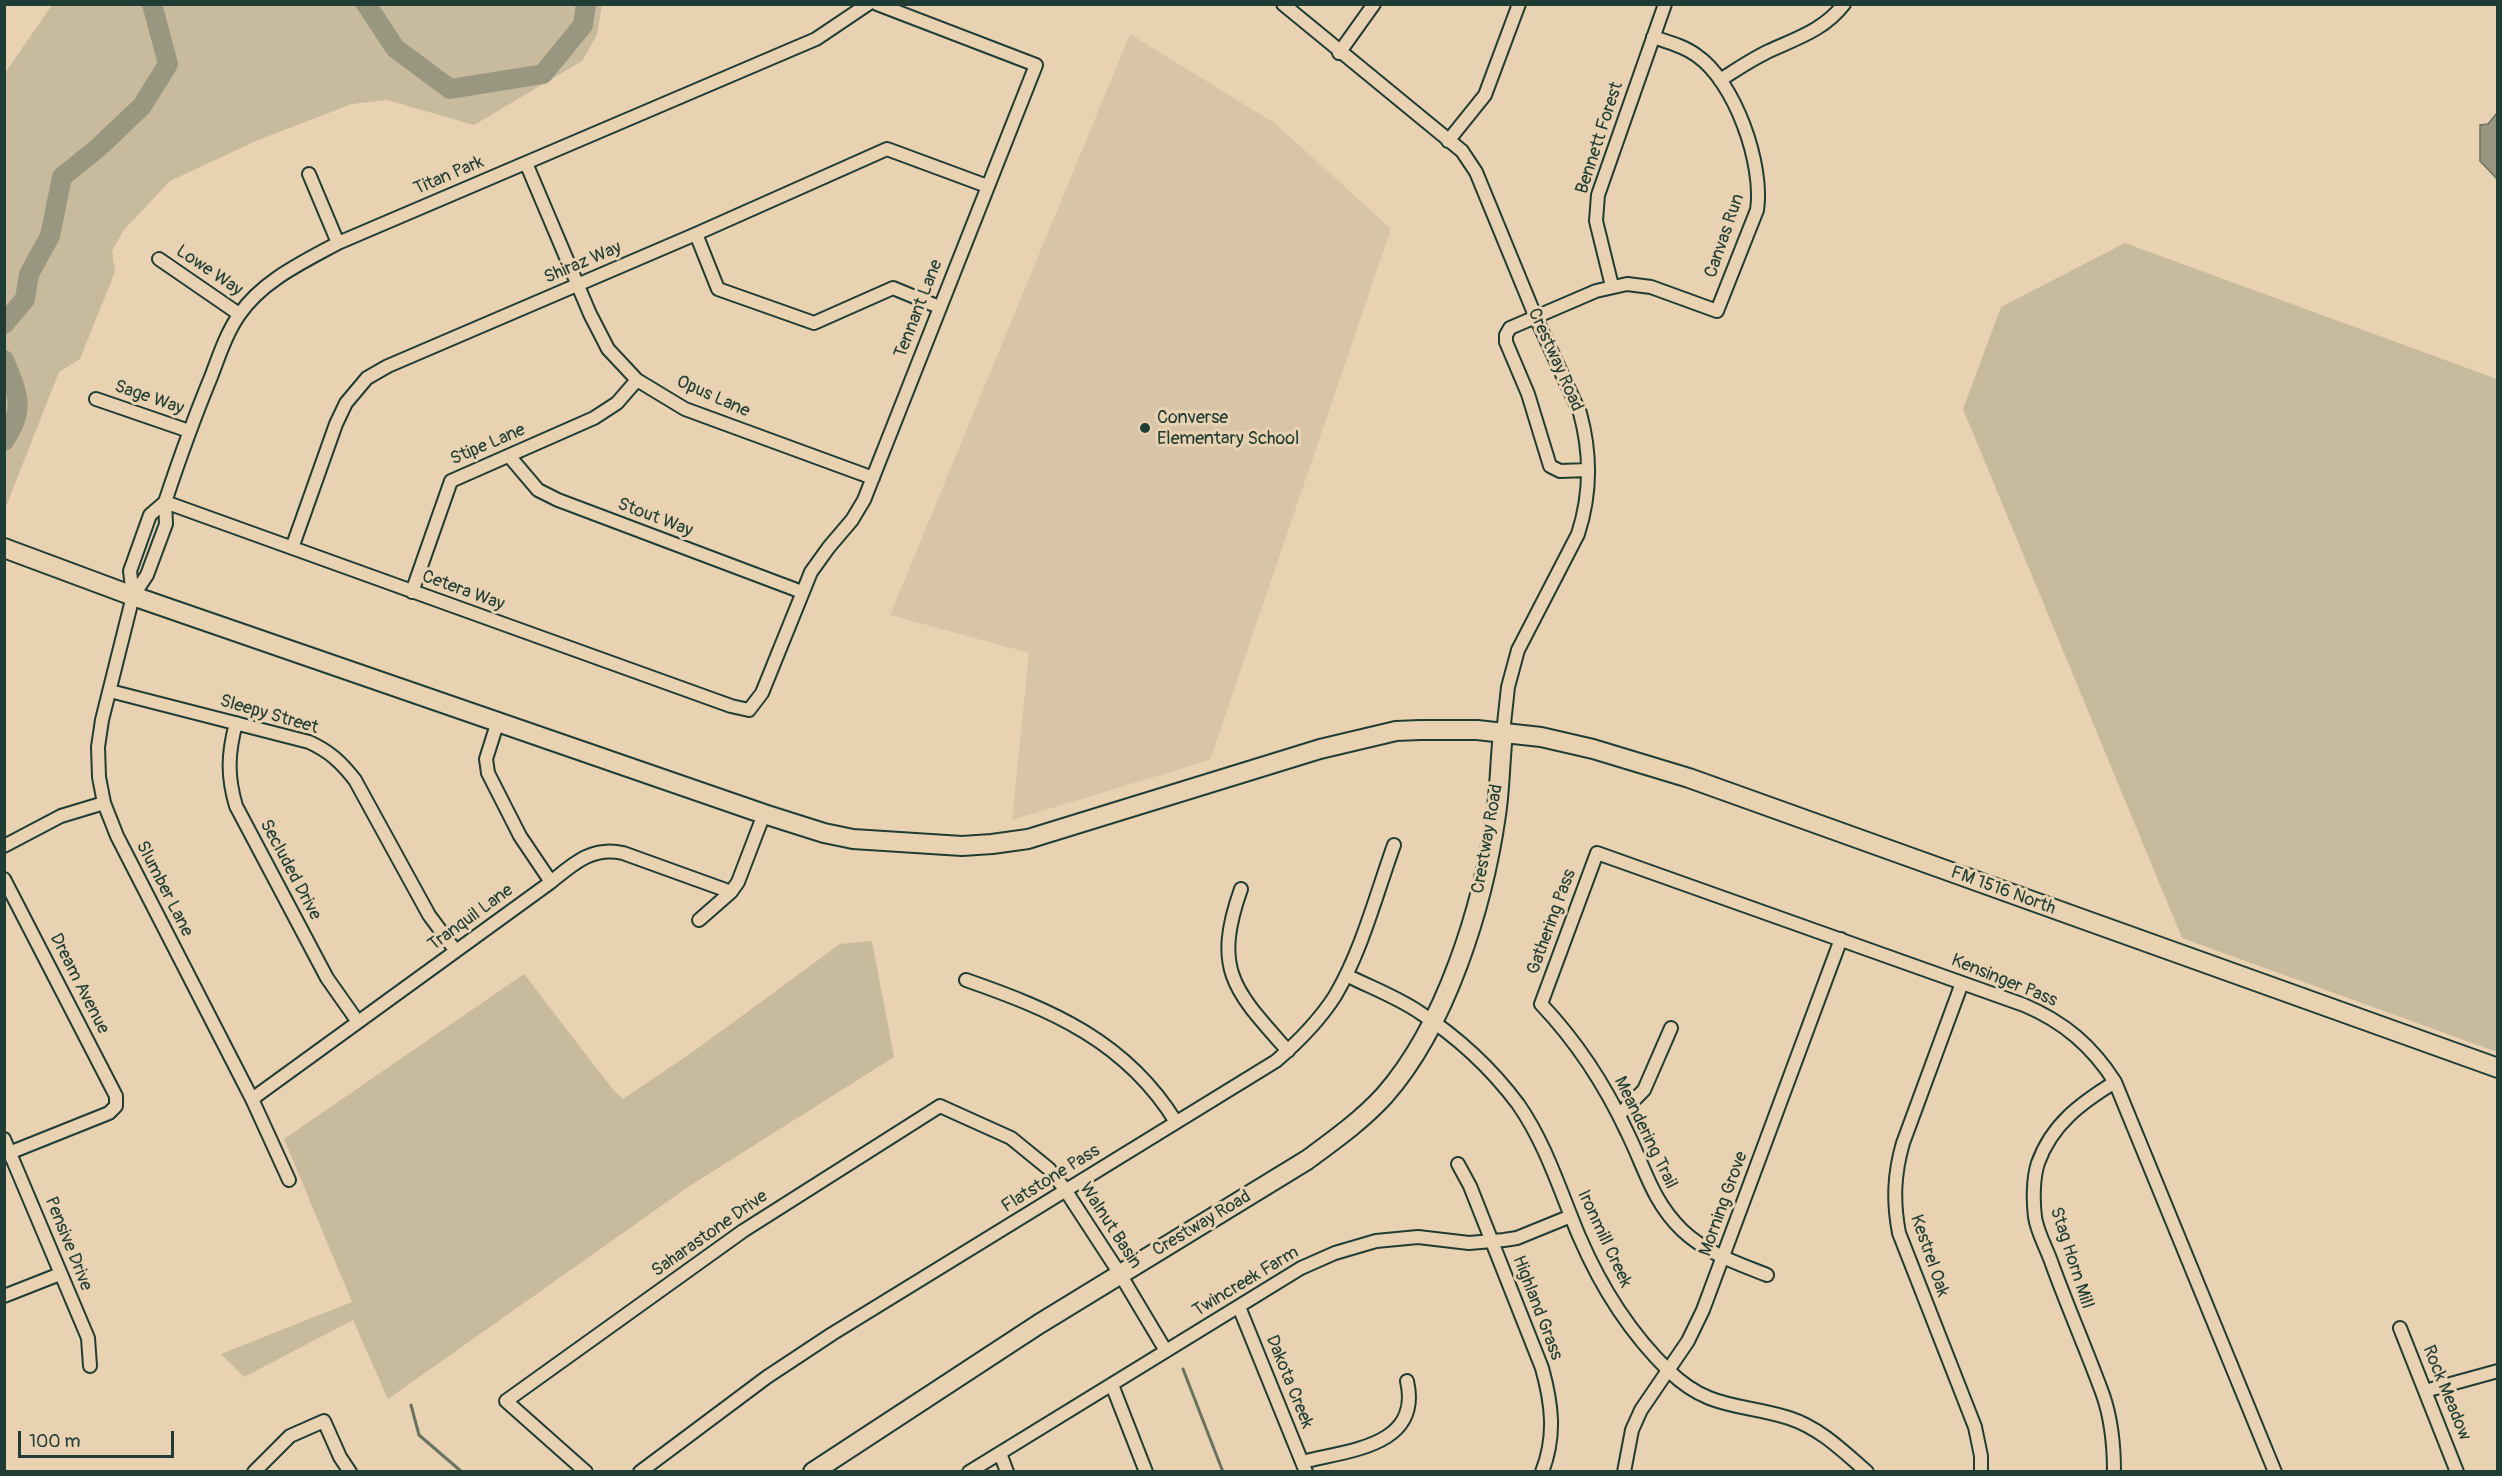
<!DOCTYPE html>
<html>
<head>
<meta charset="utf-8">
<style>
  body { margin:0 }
  #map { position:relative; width:2502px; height:1476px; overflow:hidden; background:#e9d2b2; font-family:Pangolin,sans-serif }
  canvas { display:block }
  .frame { position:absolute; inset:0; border:6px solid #1f3d34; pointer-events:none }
  .scale { position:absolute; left:18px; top:1431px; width:156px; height:27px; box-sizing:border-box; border:3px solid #1f3d34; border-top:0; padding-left:8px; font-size:18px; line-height:21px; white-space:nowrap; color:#1f3d34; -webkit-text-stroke:4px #e9d2b2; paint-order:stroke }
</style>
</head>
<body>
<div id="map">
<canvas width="2502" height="1476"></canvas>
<div class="frame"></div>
<div class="scale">100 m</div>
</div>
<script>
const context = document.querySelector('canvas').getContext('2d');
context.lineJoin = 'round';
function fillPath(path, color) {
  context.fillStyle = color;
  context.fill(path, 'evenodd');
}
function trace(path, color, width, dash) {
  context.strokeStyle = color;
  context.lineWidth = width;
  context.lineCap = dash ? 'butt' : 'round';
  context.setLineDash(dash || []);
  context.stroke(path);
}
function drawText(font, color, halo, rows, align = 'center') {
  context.font = font + ' Pangolin,sans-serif';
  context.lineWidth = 6;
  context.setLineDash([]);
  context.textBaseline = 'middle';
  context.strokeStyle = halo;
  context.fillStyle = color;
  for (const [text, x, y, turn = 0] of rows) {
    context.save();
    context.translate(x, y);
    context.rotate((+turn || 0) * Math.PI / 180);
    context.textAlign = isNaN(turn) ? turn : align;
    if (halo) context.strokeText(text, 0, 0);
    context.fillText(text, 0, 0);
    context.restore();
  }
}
fillPath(new Path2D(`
  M1130,34L1276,124L1391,229L1210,760L1012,820L1029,653L890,615Z`), '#d8c5a8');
fillPath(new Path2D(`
  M52,5V4L602,5L597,35L582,61L474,125L387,100L352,104L258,140L170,181L123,231L112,251L115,272L80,359L59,372L5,509V73Z
  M2125,243L2497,379V1052L2182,938L1963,409L2001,307Z
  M872,941L894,1057L688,1187L388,1399L353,1320L244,1377L221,1354L352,1302L284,1139L524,974L614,1091L623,1099L694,1051L840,944Z`), '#c8ba9d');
const water = new Path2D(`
  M2497,113V179L2480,161V125L2488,124Z`);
fillPath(water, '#999780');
trace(water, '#687362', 1.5);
trace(new Path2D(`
  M1183,1369L1223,1472
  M411,1405L419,1435L462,1472`), '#687362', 3);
trace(new Path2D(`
  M366,4L395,48L450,89L543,74L583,25L586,4
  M4,324L25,299L29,274L50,236L62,177L99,147L142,106L168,64L152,4
  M4,360C18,394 26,409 4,441`), '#999780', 20);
const street = new Path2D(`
  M868,4L816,39L338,243C303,262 262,281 239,315C226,334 219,356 211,377C194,418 179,460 165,502L731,706L749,710L762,693L811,572L829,547L852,520L864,500L1036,65L877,4
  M1283,4L1462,151L1476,172L1536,318L1580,413C1591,453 1591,494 1578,534L1518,650L1508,687L1503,733
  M1339,53L1374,4
  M1720,80C1736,70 1752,59 1769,51C1797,38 1824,30 1844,4
  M1448,141L1485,95L1519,4
  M526,163L590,314L608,349L637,380L685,409L873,478
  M309,174L338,243
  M696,234L718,289L814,323L893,288L939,307
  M159,259L239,314
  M1612,286L1596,221L1598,195L1665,4
  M96,399L189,431
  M510,457L538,490L558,500L802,592
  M1588,470L1560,471L1550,466L1528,394L1506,342V335L1510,328L1596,291L1627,284L1651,287L1717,311L1757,210C1764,165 1735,81 1696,55C1684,46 1668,42 1653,37
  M292,548L336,424L346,403L367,378L388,366L696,234L887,149L987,186
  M412,592L451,481L594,418L617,403L637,380
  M133,596L130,571L150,515L165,502L166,524L147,575L133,596L102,720L98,747L99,777L104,803L117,836L252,1099L289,1180
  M110,691L309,742C329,751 341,762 355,780L429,915L455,950
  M498,721L486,759L488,773L520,836L551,882
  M236,723C228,753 227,776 236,806L327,978L358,1022
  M4,846L61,816L104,803
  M4,879L116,1096V1106L109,1113L4,1155
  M1241,889C1212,971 1235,991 1288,1051
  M699,920L731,892L738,882L764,814
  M1346,975C1370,987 1397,997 1419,1012C1456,1036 1491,1068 1518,1104C1546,1144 1560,1191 1579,1236C1600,1285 1630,1333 1669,1371C1709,1410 1741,1403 1789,1418C1820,1428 1843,1451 1867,1472
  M966,980C1052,1010 1126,1041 1176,1122
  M1962,983L1903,1143C1894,1174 1893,1201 1899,1233L1975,1427L1981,1456V1472
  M252,1099L551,882C573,864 592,846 623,853L731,892
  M1619,1115L1644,1090L1671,1028
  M4,1139L88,1338L90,1366
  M1458,1164L1470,1186L1542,1368C1552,1404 1556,1436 1542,1472
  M1767,1275C1737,1263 1706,1253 1682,1230C1652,1201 1645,1168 1627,1132C1605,1085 1577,1042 1541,1004L1597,853L2024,1005C2064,1022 2092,1046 2115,1082L2275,1472
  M4,1296L60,1274
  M1239,1307L1306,1472
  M2400,1328L2457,1472
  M1112,1385L1146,1472
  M2425,1391L2498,1371
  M1000,1453L1007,1472
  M1302,1462C1348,1450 1422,1447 1407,1381
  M254,1472L290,1436L324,1421L340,1457L350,1472
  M586,1472L506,1401L743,1231L940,1106L1011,1138L1049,1169L1064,1188L1120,1274L1166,1351
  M640,1472L767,1377L832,1334L1276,1061C1298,1042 1319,1021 1335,996C1362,950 1376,895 1394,845
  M969,1472L1301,1268L1335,1253L1376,1241L1418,1237L1469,1243L1504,1240L1517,1238L1571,1216
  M1624,1472L1632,1430L1641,1410L1688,1341L1703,1310L1841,939
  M2114,1472C2114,1447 2111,1418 2103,1395C2087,1351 2068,1308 2052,1264C2047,1249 2037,1232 2035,1217C2033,1201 2033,1178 2038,1163C2052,1124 2081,1103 2115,1082`);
const secondary = new Path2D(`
  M4,548L133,596L764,814L824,833L853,839L962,846L992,844L1028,839L1320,749L1396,731L1420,730H1477L1541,737L1593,749L1689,778L2498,1068
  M813,1472L1039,1324L1307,1160C1334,1140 1361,1121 1384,1096C1446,1026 1483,906 1496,815C1500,788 1500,760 1503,733`);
trace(street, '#1f3d34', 16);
trace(secondary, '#1f3d34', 22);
trace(street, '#e9d2b2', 12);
trace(secondary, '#e9d2b2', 18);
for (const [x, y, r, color] of [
  [1145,428,6,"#1f3d34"]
]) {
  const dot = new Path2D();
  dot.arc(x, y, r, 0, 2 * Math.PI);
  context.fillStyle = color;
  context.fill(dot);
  trace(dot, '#e9d2b2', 2);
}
drawText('18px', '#1f3d34', '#e9d2b2', [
  ["Bennett Forest",1600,138,-72],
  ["Titan Park",449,176,-23],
  ["Canvas Run",1725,236,-71],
  ["Shiraz Way",583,263,-23],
  ["Lowe Way",209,271,34],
  ["Tennant Lane",919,309,-69],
  ["Crestway Road",1555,360,66],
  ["Opus Lane",713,397,24],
  ["Sage Way",149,398,19],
  ["Stipe Lane",488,445,-23],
  ["Stout Way",655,518,21],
  ["Cetera Way",463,591,20],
  ["Sleepy Street",269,715,16],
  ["Crestway Road",1488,839,-80],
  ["Secluded Drive",290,870,62],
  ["Slumber Lane",164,889,63],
  ["FM 1516 North",2003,891,20],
  ["Tranquil Lane",471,918,-36],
  ["Gathering Pass",1552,922,-70],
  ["Kensinger Pass",2004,981,22],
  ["Dream Avenue",79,984,63],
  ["Meandering Trail",1645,1133,64],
  ["Flatstone Pass",1051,1179,-32],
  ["Morning Grove",1724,1204,-70],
  ["Crestway Road",1202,1224,-31],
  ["Walnut Basin",1110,1226,57],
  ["Saharastone Drive",710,1234,-35],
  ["Ironmill Creek",1604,1239,65],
  ["Pensive Drive",68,1244,68],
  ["Kestrel Oak",1929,1256,71],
  ["Stag Horn Mill",2071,1258,72],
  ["Twincreek Farm",1246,1282,-31],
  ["Highland Grass",1537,1308,69],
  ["Dakota Creek",1289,1382,68],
  ["Rock Meadow",2446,1393,68]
]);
drawText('18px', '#1f3d34', '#e9d2b2', [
  ["Converse",1157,418],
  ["Elementary School",1157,439]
], 'left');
</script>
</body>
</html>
